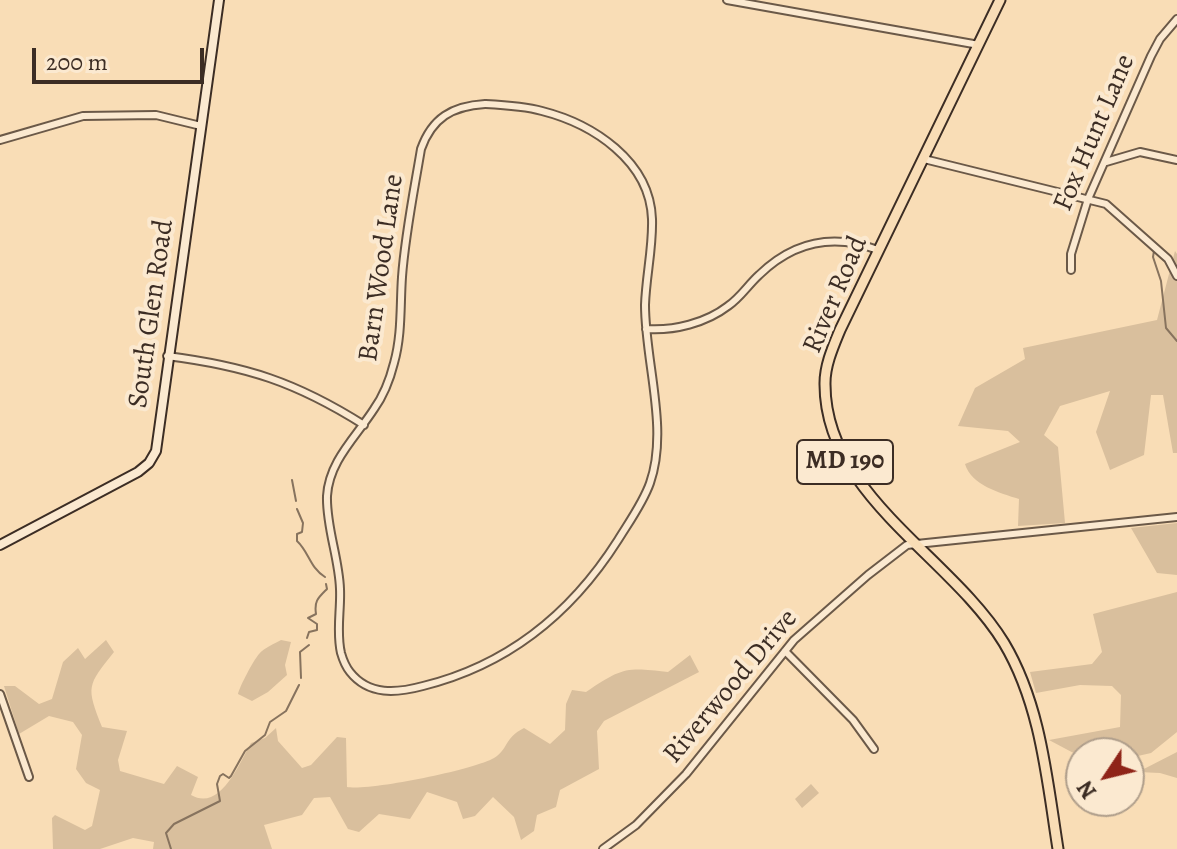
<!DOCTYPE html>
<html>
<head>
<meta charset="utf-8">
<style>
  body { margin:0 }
  #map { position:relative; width:1177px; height:849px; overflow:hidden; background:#f9ddb6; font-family:Alegreya,serif }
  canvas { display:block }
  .north { position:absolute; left:1065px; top:737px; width:80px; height:80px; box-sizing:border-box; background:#fbe9d0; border:2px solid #af9e8b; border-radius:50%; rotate:235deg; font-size:22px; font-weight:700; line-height:32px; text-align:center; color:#3c2d24 }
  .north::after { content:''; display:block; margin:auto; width:28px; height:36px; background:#8f2418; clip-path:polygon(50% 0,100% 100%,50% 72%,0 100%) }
  .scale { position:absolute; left:32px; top:48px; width:172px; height:36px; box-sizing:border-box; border:4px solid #3c2d24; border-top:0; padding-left:10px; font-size:24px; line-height:28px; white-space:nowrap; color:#3c2d24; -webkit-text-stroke:6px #fbe9d0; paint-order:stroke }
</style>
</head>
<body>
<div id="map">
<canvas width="1177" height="849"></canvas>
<div class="north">N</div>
<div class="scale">200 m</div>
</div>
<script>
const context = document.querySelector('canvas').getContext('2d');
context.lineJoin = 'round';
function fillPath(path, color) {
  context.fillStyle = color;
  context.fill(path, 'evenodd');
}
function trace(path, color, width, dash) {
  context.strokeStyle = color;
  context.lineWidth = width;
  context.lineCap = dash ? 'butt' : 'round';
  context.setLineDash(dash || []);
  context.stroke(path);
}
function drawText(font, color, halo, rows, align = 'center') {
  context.font = font + ' Alegreya,serif';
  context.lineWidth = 8;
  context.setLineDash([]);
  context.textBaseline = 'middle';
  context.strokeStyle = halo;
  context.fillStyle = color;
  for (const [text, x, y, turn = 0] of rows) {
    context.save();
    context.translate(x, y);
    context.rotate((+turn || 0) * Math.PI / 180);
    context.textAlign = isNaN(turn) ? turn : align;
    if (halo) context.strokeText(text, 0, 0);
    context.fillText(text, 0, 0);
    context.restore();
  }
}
fillPath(new Path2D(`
  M1175,251L1177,254V453H1173L1163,395H1151L1144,455L1110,470L1096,432L1110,391L1060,406L1044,435L1058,447L1065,523L1018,526L1019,499C1000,493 971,485 965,464L1020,442L1008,431L958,426L975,388L1025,359L1023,348L1157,320Z
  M1177,523V575L1157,573L1131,528Z
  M1177,592V732L1151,753L1129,758V753H1081V757L1049,740L1120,727L1121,695L1112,686L1080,685L1036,693L1030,672L1092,664L1102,652L1093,614Z
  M106,640L114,652C87,686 86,686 102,727L127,731L118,760L120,771L164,784L177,766L198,777L191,795C220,812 239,764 251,743L265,738L276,728L278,741L302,768L311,765L337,737L346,738L347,787C370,791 473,770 494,758C508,750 504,738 524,728L550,744L565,730L566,704L572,690L586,692C622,668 625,667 668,672L690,655L699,672L604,721L597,731L599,769L560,790L556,807L537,815L534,831L521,840L514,817L493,797L475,816L463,819L457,802L427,792L410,819L379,814L359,832L348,829L330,797L314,798L302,815L264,825L272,849H153L154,842L133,838L100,849H53L52,818L55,815L85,830L92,826L100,790L86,783L76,769L82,735L73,722L49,716L19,734L4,686H15L39,704L52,699L63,662L78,648L85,659Z
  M281,640L291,642L285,665L287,675L268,692L252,701L238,694C240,686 253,661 259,654C264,648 274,644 281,640Z
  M1177,752V778L1160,773L1138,772Z
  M811,784L819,793L802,808L795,799Z`), '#d9bf9d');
trace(new Path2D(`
  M1154,251L1153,257L1161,281L1166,328L1177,341
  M292,480L296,501
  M297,509L303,523L302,532L297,534V541C309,552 310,568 325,577
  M307,638L309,632L317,630V624L308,618L316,614C314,601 318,598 327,589L326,584
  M301,678L300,652L309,645
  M171,849L166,833L174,824L220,801L217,784L220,776L223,774L229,778L231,776L245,751L265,735L270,722L286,711L299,685`), '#87735e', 2);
const minor = new Path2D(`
  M727,0L979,45
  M485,104C504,105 524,106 542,111C593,124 650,161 652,219C653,247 646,276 645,305C645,362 669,429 650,483C643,503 629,522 618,540C571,614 508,665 423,686C397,693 369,696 350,672C346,667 343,660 341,653C336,632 341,610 340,589C339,558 326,527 327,496C329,461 356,437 374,409C384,395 390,379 394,363C402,335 400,306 402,277C405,235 414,191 421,149C432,118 452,106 485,104Z
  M0,140L83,116L156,115L201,126
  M924,159L1106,204L1168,259L1177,276
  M1106,162L1140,152L1177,160
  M1071,270V254L1088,199L1151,56L1160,39L1177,19
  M646,329C674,331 706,323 728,306C740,298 748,285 759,275C794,241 833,233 878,250
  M167,356C246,366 296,382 364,425
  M785,651L853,720L874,749
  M0,694L29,777
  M603,849L636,825L686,774L794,640L868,575L907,545L1177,517`);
const secondary = new Path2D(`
  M0,545L138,472L149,463L156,451L219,0`);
const primary = new Path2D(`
  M1000,0L840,330C833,347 825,365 825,383C824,495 951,556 1004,643C1041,705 1047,780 1058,849`);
trace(minor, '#6b5948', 10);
trace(secondary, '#3c2d24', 12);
trace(primary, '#3c2d24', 13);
trace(minor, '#fbe9d0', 6);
trace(secondary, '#fbe9d0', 8);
trace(primary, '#f9ddb6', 9);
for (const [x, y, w] of [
  [845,462,96]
]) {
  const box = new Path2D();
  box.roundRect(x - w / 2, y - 22, w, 44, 6);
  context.fillStyle = '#fbe9d0';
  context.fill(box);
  trace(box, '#3c2d24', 2);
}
drawText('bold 26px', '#3c2d24', null, [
  ["MD 190",845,462]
]);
drawText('28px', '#3c2d24', '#fbe9d0', [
  ["Fox Hunt Lane",1095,133,-67],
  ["Barn Wood Lane",382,268,-82],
  ["River Road",836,295,-67],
  ["South Glen Road",152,314,-82],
  ["Riverwood Drive",731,687,-50]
]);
</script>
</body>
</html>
